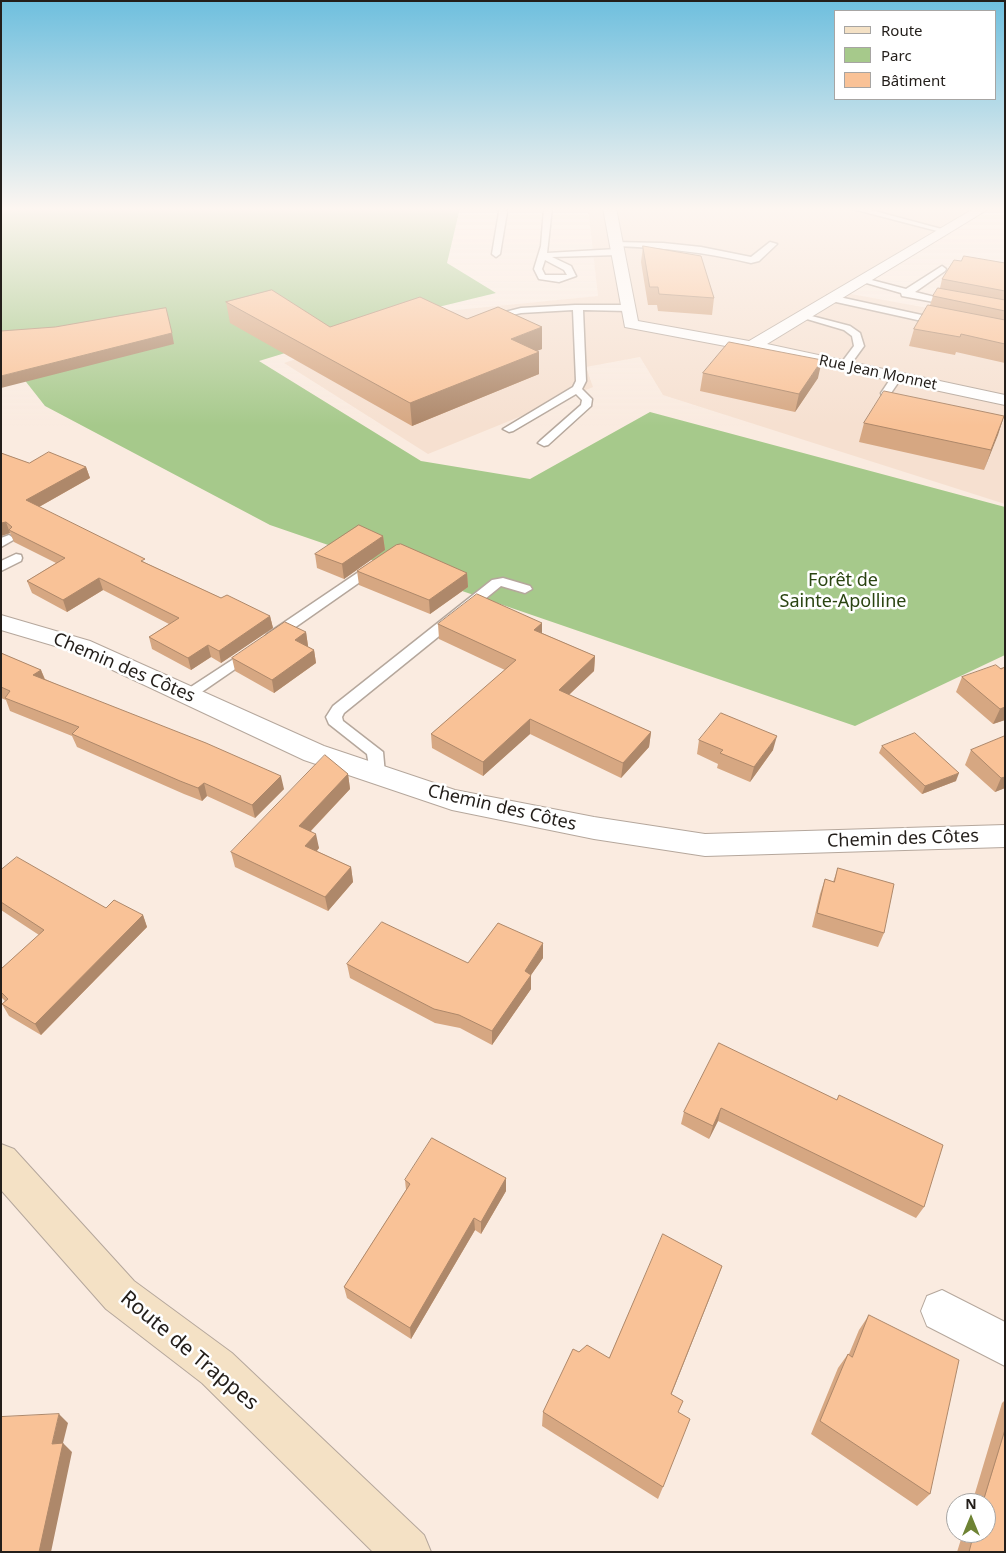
<!DOCTYPE html>
<html>
<head>
<meta charset="utf-8">
<style>
  body { margin:0 }
  #map { position:relative; width:1006px; height:1553px; overflow:hidden; background:#faebe0; font-family:"Noto Sans",sans-serif }
  canvas { display:block }
  .frame { position:absolute; inset:0; border:2px solid #231e1a; pointer-events:none }
  .legend { position:absolute; left:834px; top:10px; width:162px; height:90px; box-sizing:border-box; background:#fff; border:1px solid #a7a5a3; margin:0; padding:6px 9px; list-style:none; font-size:15px; color:#231e1a }
  .legend li { display:flex; align-items:center; gap:10px; height:25px }
  .legend b { width:25px; border:1px solid #a7a5a3 }
  .north { position:absolute; left:946px; top:1493px; width:50px; height:50px; box-sizing:border-box; background:#fff; border:1px solid #a7a5a3; border-radius:50%; rotate:0deg; font-size:14px; font-weight:700; line-height:20px; text-align:center; color:#231e1a }
  .north::after { content:''; display:block; margin:auto; width:18px; height:22px; background:#6e8334; clip-path:polygon(50% 0,100% 100%,50% 72%,0 100%) }
</style>
</head>
<body>
<div id="map">
<canvas width="1006" height="1553"></canvas>
<div class="frame"></div>
<ul class="legend">
<li><b style="height:6px;background:#f4e1c5"></b>Route</li>
<li><b style="height:14px;background:#a6c98b"></b>Parc</li>
<li><b style="height:14px;background:#f9c297"></b>Bâtiment</li>
</ul>
<div class="north">N</div>
</div>
<script>
const context = document.querySelector('canvas').getContext('2d');
context.lineJoin = 'round';
function fillPath(path, color) {
  context.fillStyle = color;
  context.fill(path, 'evenodd');
}
function trace(path, color, width, dash) {
  context.strokeStyle = color;
  context.lineWidth = width;
  context.lineCap = dash ? 'butt' : 'round';
  context.setLineDash(dash || []);
  context.stroke(path);
}
function drawText(font, color, halo, rows, align = 'center') {
  context.font = font + ' "Noto Sans",sans-serif';
  context.lineWidth = 5;
  context.setLineDash([]);
  context.textBaseline = 'middle';
  context.strokeStyle = halo;
  context.fillStyle = color;
  for (const [text, x, y, turn = 0] of rows) {
    context.save();
    context.translate(x, y);
    context.rotate((+turn || 0) * Math.PI / 180);
    context.textAlign = isNaN(turn) ? turn : align;
    if (halo) context.strokeText(text, 0, 0);
    context.fillText(text, 0, 0);
    context.restore();
  }
}
fillPath(new Path2D(`
  M588,208H984L840,292L1005,322V504L663,395L640,357L586,367L593,387L428,454L284,363L436,312L598,296Z`), '#f6e0d0');
fillPath(new Path2D(`
  M1,208H460L447,263L496,293L426,310L259,361L421,461L530,479L650,412L1005,507V655L855,726L270,525L45,406L1,350Z`), '#a6c98b');
const service = new Path2D(`
  M497,208H505L507,212L500,254L496,257L492,254L499,212Z
  M544,208H552L547,253L617,249L621,252L617,255L552,257L571,266L576,276L559,282L539,279L534,269L541,246ZM545,260L564,270L567,275H545L542,269Z
  M849,208H863L949,231L945,233Z
  M613,242L663,243L701,247L751,257L770,242L777,244L759,261L751,263C704,252 665,248 616,246L612,244Z
  M942,266L946,269L945,271L915,292L955,302V306L902,296L901,293L856,280L860,277L906,289Z
  M830,295L940,319L945,322L940,325L827,300V296Z
  M575,305H628L633,308L628,311L583,310L586,381L582,389L592,399L591,406L548,445L544,446L538,443L540,441L581,405L582,400L576,394L513,431L509,432L503,429L573,387L576,381L573,310L521,313L486,321L481,318L521,308Z
  M800,313L850,326L860,333L864,346L848,368L839,366L854,346L852,336L844,330L800,317Z
  M897,374L902,377L891,393L893,397L907,404L902,407L884,401L881,393L893,375Z
  M9,535L15,539L1,547V538Z
  M16,554L21,555L22,558L21,561L1,571V561Z
  M375,561L382,565L380,568L277,640H267L265,637L267,634Z
  M503,578L530,586L532,589L525,593L501,586L344,713L342,717L343,721L383,752L385,774L383,778H371L367,754L329,724L326,717L333,706L492,580Z
  M252,647L257,648L259,651L257,654L193,698H183L180,695L183,692Z`);
const minor = new Path2D(`
  M603,208H616L638,321L749,341L975,208H990L767,344L1005,395V405L752,351L625,327Z
  M1,615L90,641L324,746L455,790L594,817L705,834L1005,825V847L705,856L594,839L452,810L304,760L72,651L1,630Z
  M942,1290L1005,1322V1366L927,1326L921,1311L927,1296Z`);
const secondary = new Path2D(`
  M1,1144L14,1149L134,1281L232,1353L424,1535L431,1552H373L202,1383L106,1309L1,1190Z`);
trace(service, '#b5a79c', 3);
trace(minor, '#b5a79c', 2);
trace(secondary, '#b5a79c', 2);
fillPath(service, '#fff');
fillPath(minor, '#fff');
fillPath(secondary, '#f4e1c5');
fillPath(new Path2D(`
  M643,246L714,298L712,315L658,311L657,305H648L641,262Z
  M961,261L1005,263V363L956,352L955,355L909,346L914,329L930,305L933,296L940,288L942,279Z
  M226,302L330,327L467,319L542,349L536,351L539,352V374L412,426L230,323Z
  M703,373L818,378L795,412L700,391Z
  M1004,416L984,470L859,442L864,423Z
  M1,453L29,463L86,467L90,478L39,507L146,563L221,598L270,616L273,628L221,663L211,657L191,670L152,649L149,637L169,624L103,590L67,612L32,593L27,581L56,563L14,542L10,533L1,536Z
  M383,536L385,550L344,579L317,568L315,554Z
  M357,571L467,573L468,587L430,614L359,585Z
  M542,623V633L595,656L594,671L569,695L651,732L649,747L621,778L530,734L483,776L432,748L431,734L505,670L439,639L438,624Z
  M306,632L308,646H307L314,650L316,663L274,693L235,671L232,658Z
  M1,653L41,670L45,679L284,789L255,818L207,796L202,801L184,794L77,747L72,736L10,711L6,700L1,698Z
  M1005,667V720L993,724L956,692L962,677Z
  M1005,736V788L995,792L965,765L971,750Z
  M699,740L773,750L750,782L717,768L718,764L697,754Z
  M882,746L956,781L922,794L879,753Z
  M348,774L350,789L311,831L319,848L317,851L351,867L353,882L328,911L235,867L231,852Z
  M838,868L884,933L878,947L812,927L820,894L825,879L833,882Z
  M1,870L106,908L143,915L147,927L41,1035L9,1016L2,1004L5,1001L1,997V969L39,935L1,910Z
  M543,958L531,975V989L492,1045L460,1028L435,1023L350,978L347,964L468,963Z
  M719,1043L924,1207L916,1218L718,1121L709,1139L681,1124L684,1112Z
  M506,1178V1191L481,1234L475,1230L411,1339L347,1298L344,1287L406,1190L405,1180Z
  M722,1266L671,1394L678,1413L663,1487L658,1499L542,1426L543,1412L579,1352L609,1358Z
  M869,1315L930,1494L917,1506L811,1434L838,1368L848,1354H849L859,1330Z
  M1005,1400V1552H957L963,1533H986V1503H972L1002,1403Z`), '#d6a782');
fillPath(new Path2D(`
  M542,327V349L511,361V339Z
  M172,333L174,344L1,388V376Z
  M539,352V374L412,426L410,403Z
  M822,360L818,378L795,412L799,394Z
  M1004,416L998,435L984,470L991,450Z
  M86,467L90,478L30,512L26,500Z
  M6,522L10,533L1,536V523Z
  M383,536L385,550L344,579L342,564Z
  M467,573L468,587L430,614L429,600Z
  M99,578L103,590L67,612L63,600Z
  M270,616L273,628L221,663L219,651Z
  M542,623V637L534,630Z
  M306,632L308,646L297,653L295,640Z
  M208,645L211,657L191,670L188,658Z
  M314,650L316,663L274,693L272,680Z
  M595,656L594,671L558,705L559,690Z
  M41,670L46,683L33,675Z
  M1005,707V720L993,724L1000,709Z
  M530,719V734L483,776V762Z
  M651,732L649,747L621,778L623,763Z
  M777,736L773,750L750,782L754,767Z
  M959,773L956,781L922,794L925,786Z
  M348,774L350,789L302,840L299,826Z
  M281,776L284,789L255,818L252,805Z
  M1005,777V788L995,792L1001,778Z
  M204,783L207,796L202,801L198,788Z
  M316,834L319,848L308,861L305,846Z
  M351,867L353,882L328,911L325,897Z
  M143,915L147,927L41,1035L35,1024Z
  M543,943V958L531,975V989L492,1045V1031L525,971Z
  M721,1108L718,1121L709,1139L713,1126Z
  M506,1178V1191L481,1234V1222Z
  M474,1218L475,1230L411,1339L410,1328Z
  M722,1266L716,1282L666,1408L671,1394Z
  M59,1414L68,1423L63,1443L72,1452L51,1552H39L52,1444Z`), '#ae886a');
const building = new Path2D(`
  M643,246L701,256L714,298L659,294L658,287H650Z
  M964,256L1005,263V291L942,279L954,260L961,261Z
  M938,288L1005,300V311L933,296Z
  M272,290L330,327L420,297L467,319L498,307L542,327L511,339L539,352L410,403L226,302Z
  M928,305L1005,320V344L961,334L960,337L914,329Z
  M166,308L172,333L1,376V331L55,327Z
  M729,342L822,360L799,394L703,373Z
  M884,391L1004,416L991,450L864,423Z
  M49,452L86,467L26,500L145,559L141,561L221,598L227,595L270,616L219,651L208,645L188,658L149,637L179,618L99,578L63,600L27,581L65,558L9,530L12,527L6,522L1,523V453L29,463Z
  M359,525L383,536L342,564L315,554Z
  M401,544L467,573L429,600L357,571L396,545Z
  M477,594L542,623L534,630L595,656L559,690L651,732L623,763L530,719L483,762L431,734L516,660L438,624Z
  M285,622L306,632L295,640L314,650L272,680L232,658Z
  M1,653L41,670L33,675L206,743L281,776L252,805L204,783L198,788L180,781L72,734L79,727L5,698L10,691L1,687Z
  M996,665L1001,669L1005,667V707L1000,709L962,677Z
  M721,713L777,736L754,767L720,753L723,750L699,740Z
  M915,733L959,773L925,786L882,746Z
  M1005,736V777L1001,778L971,750Z
  M325,755L348,774L299,826L316,834L305,846L351,867L325,897L231,852Z
  M17,857L106,908L114,900L143,915L35,1024L2,1004L8,999L1,992V969L44,930L1,902V870Z
  M838,868L894,884L884,933L817,913L825,879L834,882Z
  M382,922L468,963L498,923L543,943L525,971L531,975L492,1031L459,1015L434,1009L347,964Z
  M719,1043L837,1100L839,1095L943,1145L924,1207L721,1108L713,1126L684,1112Z
  M432,1138L506,1178L481,1222L474,1218L410,1328L344,1287L410,1184L405,1180Z
  M663,1234L722,1266L671,1394L683,1401L678,1412L690,1419L663,1487L543,1412L573,1349L579,1352L587,1345L609,1358Z
  M869,1315L959,1360L930,1494L820,1421L848,1354L852,1357Z
  M59,1414L52,1444L63,1443L39,1552H1V1417Z
  M1005,1430V1552H969L974,1533H986V1503H983Z`);
fillPath(building, '#f9c297');
trace(building, '#ae886a', 1);
const sky = context.createLinearGradient(0, 0, 0, 426);
sky.addColorStop(0, '#6ebfde');
sky.addColorStop(0.49, '#fdf6f1');
sky.addColorStop(1, '#fdf6f100');
context.fillStyle = sky;
context.fillRect(0, 0, 1006, 426);
drawText('15px', '#231e1a', '#fff', [
  ["Rue Jean Monnet",878,373,12]
]);
drawText('18px', '#2a4411', '#fff', [
  ["Forêt de",843,581],
  ["Sainte-Apolline",843,602]
]);
drawText('18px', '#231e1a', '#fff', [
  ["Chemin des Côtes",124,668,23],
  ["Chemin des Côtes",502,808,13],
  ["Chemin des Côtes",903,839,-2]
]);
drawText('21px', '#231e1a', '#fff', [
  ["Route de Trappes",189,1351,40]
]);
</script>
</body>
</html>
